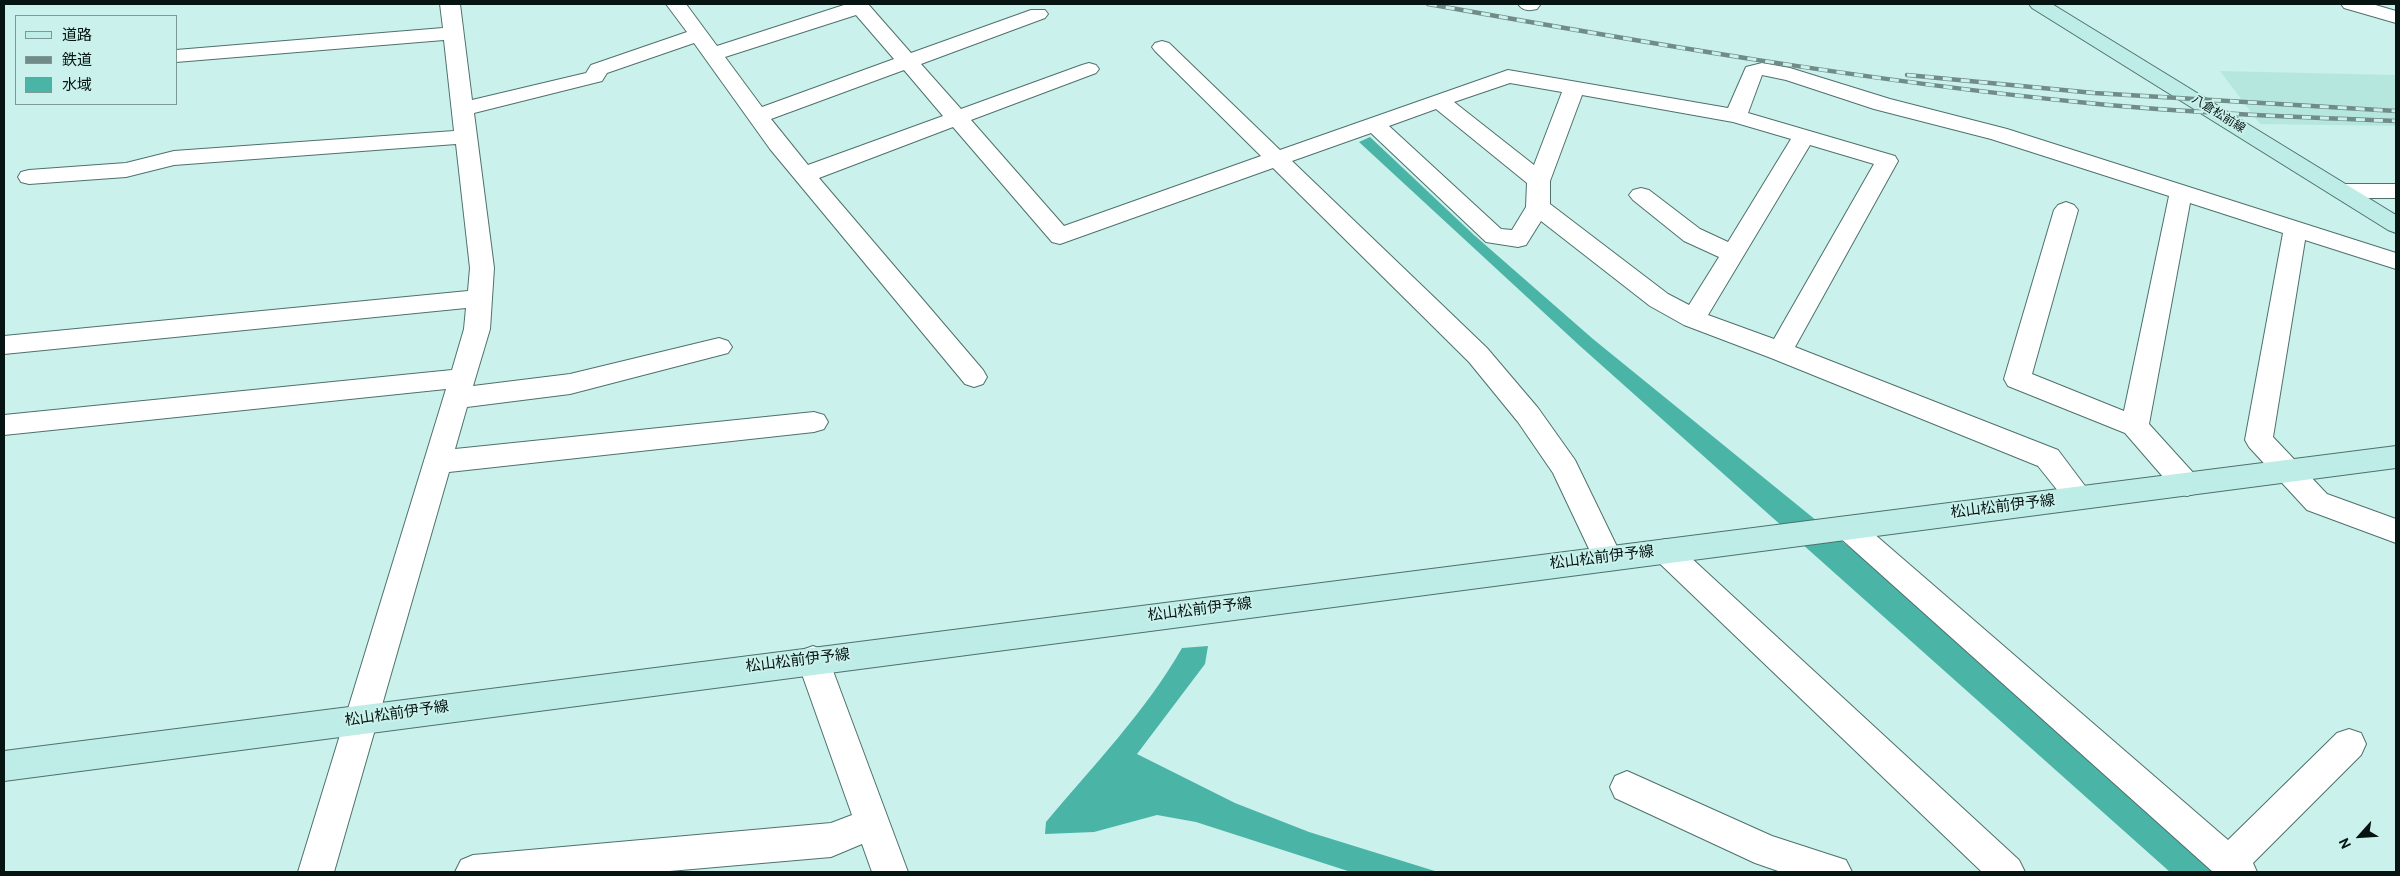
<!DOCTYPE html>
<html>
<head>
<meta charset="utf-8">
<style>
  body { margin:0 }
  #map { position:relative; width:2400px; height:876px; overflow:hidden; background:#caf1eb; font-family:Overpass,"Noto Sans JP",sans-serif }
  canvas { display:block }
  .frame { position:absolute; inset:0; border:5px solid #061412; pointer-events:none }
  .legend { position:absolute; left:15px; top:15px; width:162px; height:90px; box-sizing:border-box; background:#caf1eb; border:1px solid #7c9994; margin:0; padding:6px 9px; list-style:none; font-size:15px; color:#061412 }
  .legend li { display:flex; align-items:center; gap:10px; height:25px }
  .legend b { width:25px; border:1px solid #7c9994 }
  .north { position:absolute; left:2335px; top:811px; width:50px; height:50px; -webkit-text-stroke:4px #caf1eb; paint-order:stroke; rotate:244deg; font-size:14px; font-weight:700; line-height:20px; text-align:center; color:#061412 }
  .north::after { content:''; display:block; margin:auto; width:18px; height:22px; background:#061412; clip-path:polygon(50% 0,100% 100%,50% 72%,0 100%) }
</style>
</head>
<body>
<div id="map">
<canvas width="2400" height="876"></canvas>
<div class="frame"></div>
<ul class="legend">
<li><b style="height:6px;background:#beede8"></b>道路</li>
<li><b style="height:6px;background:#718c88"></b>鉄道</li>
<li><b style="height:14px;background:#4ab4a7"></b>水域</li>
</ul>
<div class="north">N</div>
</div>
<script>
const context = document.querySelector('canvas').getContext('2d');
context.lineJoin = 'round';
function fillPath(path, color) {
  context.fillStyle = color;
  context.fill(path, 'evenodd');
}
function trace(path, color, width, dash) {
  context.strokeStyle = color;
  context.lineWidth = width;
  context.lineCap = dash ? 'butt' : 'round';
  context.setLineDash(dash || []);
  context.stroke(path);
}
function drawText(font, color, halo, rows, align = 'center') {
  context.font = font + ' Overpass,"Noto Sans JP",sans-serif';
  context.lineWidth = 4;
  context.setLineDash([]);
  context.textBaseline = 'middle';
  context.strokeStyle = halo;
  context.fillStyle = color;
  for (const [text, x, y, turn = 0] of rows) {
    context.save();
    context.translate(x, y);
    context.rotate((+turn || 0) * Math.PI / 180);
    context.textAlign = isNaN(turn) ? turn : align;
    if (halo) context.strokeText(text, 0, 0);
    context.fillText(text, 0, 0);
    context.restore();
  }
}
fillPath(new Path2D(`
  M2220,71L2396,75V126L2260,124Z`), '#b6e7df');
fillPath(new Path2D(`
  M1370,137L1474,235L1593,339L1865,560L2221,872H2170L1580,346L1359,142Z
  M1208,646L1205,664L1137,754L1235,803L1309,832L1438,872H1351L1196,822L1157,815L1094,832L1045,834L1046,822C1093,766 1146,711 1182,648Z`), '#4ab4a7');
const street = new Path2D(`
  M440,4H460L472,100L586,73L591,65L687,32L666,4H686L717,46L847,4H868L911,53L1031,10H1045L1048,14L1045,18L921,64L961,109L1082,65L1089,63L1096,65L1099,69L1096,73L971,120L1064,226L1261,156L1155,51L1152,47L1155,43L1162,41L1169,43L1280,150L1508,70L1728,108L1746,67L1762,63L1790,68L1890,99L2007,129L2396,253V269L2305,240L2273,437L2327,494L2396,519V543L2307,510L2249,447L2245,440L2283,233L2190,203L2149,424L2197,477L2201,485L2197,493L2187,496L2177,493L2125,433L2008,386L2004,379L2054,210L2058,205L2066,202L2074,205L2078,210L2032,374L2124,411L2169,196L1991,139L1874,109L1786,80L1762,75L1748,113L1895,156L1898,161L1795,347L2058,450L2094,498L2090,506L2080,509L2070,506L2038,466L1771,358L1684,325L1650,306L1541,221L1526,245L1518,247L1486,242L1371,133L1292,161L1487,348L1538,408L1575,460L1623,559L1618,568L1608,571L1598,568L1553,473L1518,422L1469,362L1273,168L1060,244L1052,242L953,127L819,178L983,370L987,377L983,384L974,387L965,384L770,149L694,43L607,73L602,81L474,113L494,268L490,329L473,386L570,374L719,338L728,341L732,347L728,353L570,394L467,407L455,449L814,412L824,415L828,422L824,429L814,432L449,472L334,872H298L446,389L4,435V415L452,370L464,329L466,308L4,354V336L468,291L470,268L456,144L174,165L126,177L29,184L21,182L18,177L21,172L29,170L126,163L174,151L454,131L444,40L176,62V50L443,28ZM856,15L894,59L762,107L725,57ZM904,70L943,116L808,165L771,119ZM1510,83L1562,92L1534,165L1454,102ZM1582,95L1733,122L1791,139L1728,242L1700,229L1649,190L1641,188L1633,190L1629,195L1633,200L1684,241L1719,257L1689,305L1668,294L1550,204V181ZM1436,109L1527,183L1526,207L1512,230L1501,229L1389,126ZM1810,145L1874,164L1774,339L1708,315Z
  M1518,4H1539L1540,5L1537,9C1529,11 1523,11 1518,4Z
  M2341,4H2372L2396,11V23L2344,8Z
  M2343,184H2396V198H2343L2335,196L2331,191L2335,186Z
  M1848,516L1858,520L2228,840L2337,733L2349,729L2361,733L2366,744L2361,755L2253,863L2257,872H2213L1838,536L1833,528L1838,520Z
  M1665,539L1675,543L2019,860L2025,872H1982L1655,559L1650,551L1655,543Z
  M813,646L824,650L829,660L908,872H872L862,844L831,857L658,872H455L461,860L473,855L831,823L852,815L797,660L802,650Z
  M1627,771L1772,836L1846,860L1852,872H1781L1755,863L1615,798L1610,787L1615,776Z`);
const secondary = new Path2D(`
  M2029,4H2052L2396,215V233L2388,230L2032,8Z
  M2396,446V468L4,781V751Z`);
trace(street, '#4e716c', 2);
trace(secondary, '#4e716c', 2);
fillPath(street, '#fff');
fillPath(secondary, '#beede8');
const rail = new Path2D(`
  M1428,4C1647,43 1866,81 2088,103C2190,113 2293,117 2396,121
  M1907,75L2094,93L2396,111`);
trace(rail, '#718c88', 4.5);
trace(rail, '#caf1eb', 3, [9]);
drawText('12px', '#061412', '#caf1eb', [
  ["八倉松前線",2218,115,32]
]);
drawText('15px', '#061412', '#caf1eb', [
  ["松山松前伊予線",2003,508,-7],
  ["松山松前伊予線",1602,559,-7],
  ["松山松前伊予線",1200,611,-7],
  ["松山松前伊予線",798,662,-7],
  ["松山松前伊予線",397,715,-8]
]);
</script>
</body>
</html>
